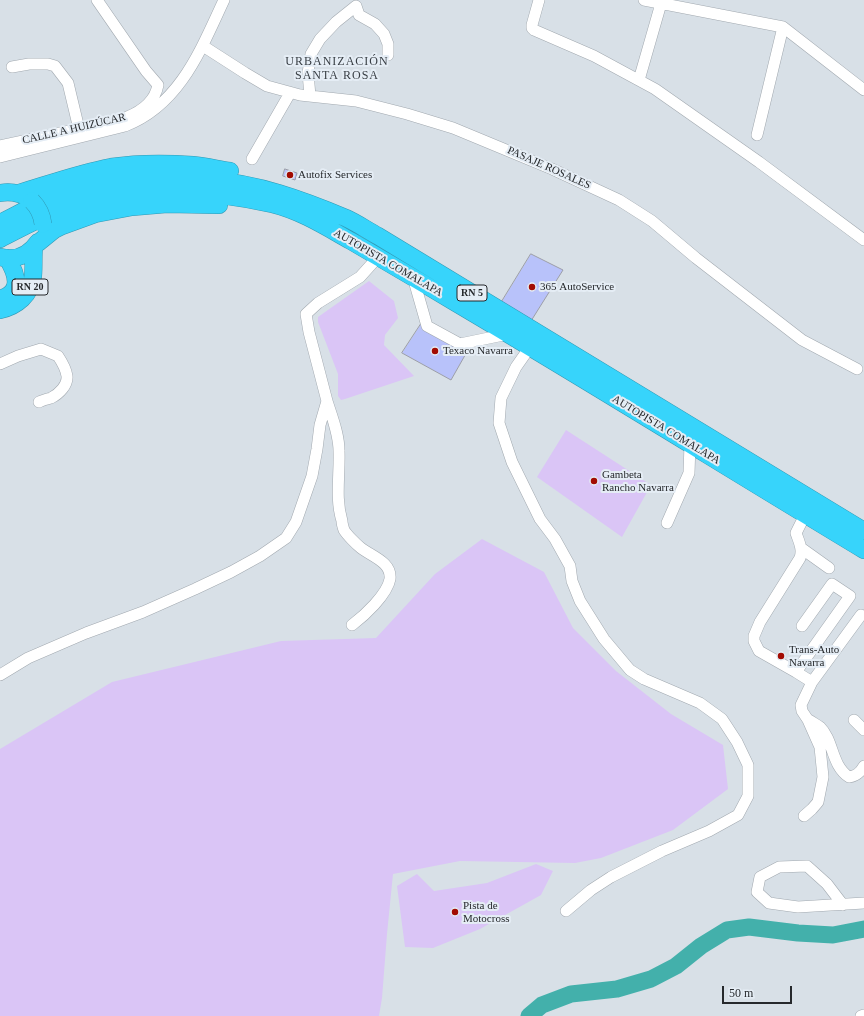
<!DOCTYPE html>
<html>
<head>
<meta charset="utf-8">
<style>
  body { margin:0 }
  #map { position:relative; width:864px; height:1016px; overflow:hidden; background:#d8e0e7; font-family:"Times New Roman",serif }
  canvas { display:block }
  .scale { position:absolute; left:722px; top:986px; width:70px; height:18px; box-sizing:border-box; border:2px solid #26292c; border-top:0; padding-left:5px; font-size:12px; line-height:14px; white-space:nowrap; color:#26292c; -webkit-text-stroke:3px #e5edf5; paint-order:stroke }
</style>
</head>
<body>
<div id="map">
<canvas width="864" height="1016"></canvas>
<div class="scale">50 m</div>
</div>
<script>
const context = document.querySelector('canvas').getContext('2d');
context.lineJoin = 'round';
function fillPath(path, color) {
  context.fillStyle = color;
  context.fill(path, 'evenodd');
}
function trace(path, color, width, dash) {
  context.strokeStyle = color;
  context.lineWidth = width;
  context.lineCap = dash ? 'butt' : 'round';
  context.setLineDash(dash || []);
  context.stroke(path);
}
function drawText(font, color, halo, rows, align = 'center') {
  context.font = font + ' "Times New Roman",serif';
  context.lineWidth = 4;
  context.setLineDash([]);
  context.textBaseline = 'middle';
  context.strokeStyle = halo;
  context.fillStyle = color;
  for (const [text, x, y, turn = 0] of rows) {
    context.save();
    context.translate(x, y);
    context.rotate((+turn || 0) * Math.PI / 180);
    context.textAlign = isNaN(turn) ? turn : align;
    if (halo) context.strokeText(text, 0, 0);
    context.fillText(text, 0, 0);
    context.restore();
  }
}
fillPath(new Path2D(`
  M369,281L394,301L398,318L385,335L384,345L414,376L345,399L341,400L338,396V374L318,322V317Z
  M566,430L651,485L622,537L537,477Z
  M482,539L544,572L573,628L616,671L671,714L723,745L728,789L673,830L601,858L575,863L460,861L393,874L387,934L382,998L379,1016H0V749L112,682L281,641L376,638L435,574Z
  M536,864L553,871L541,895L480,929L433,948L405,947L397,886L417,874L434,891L487,883Z`), '#dac5f6');
trace(new Path2D(`
  M529,1016L542,1005L571,994L617,989L651,979L676,966L701,946L727,930L749,927L798,933L833,935L864,929`), '#43b0ab', 17);
const building = new Path2D(`
  M285,169L297,173L295,180L283,176Z
  M531,254L563,270L531,321L501,303Z
  M421,324L468,350L451,380L402,353Z`);
fillPath(building, '#b8c2fa');
trace(building, '#9c9ea7', 1);
const minor = new Path2D(`
  M97,0L146,71L158,85
  M539,0L532,25V28L534,30L594,56L655,89L759,162L864,240
  M644,0L783,27L864,90
  M203,46L245,73L267,86L300,95L356,101L407,114L453,128L552,169L619,200L652,221L696,258L802,340L857,369
  M12,67L29,64H48L55,66L68,83L79,129
  M639,80L662,0
  M310,96L308,73L311,54L320,39L336,22L356,6L359,15L375,24L384,34L388,44V55
  M127,117C142,111 155,101 158,85
  M757,135L783,27
  M0,146L93,126
  M0,157L125,126C180,105 201,49 224,0
  M252,159L290,93
  M413,277L427,326L460,344L508,334
  M530,347L516,367L501,398L499,423L512,462L540,519L555,539L570,566L572,581L580,601L604,639L630,670L644,679L700,703L722,719L737,742L748,765V796L738,815L709,831L662,851L611,877L591,890L566,911
  M0,364L18,356L41,349L58,356C62,362 66,369 67,376C68,385 59,394 51,398C47,399 43,400 39,402
  M327,401C332,417 339,434 339,451C340,475 335,498 342,521C342,524 343,527 344,530C347,535 356,544 361,548C371,556 392,562 390,579C387,595 364,616 352,625
  M667,523L689,473L690,444
  M801,548L829,568
  M796,672L850,596L832,584L802,626
  M0,675L28,658L86,633L143,612L195,589L231,572L260,556L286,538L296,522L312,476L317,449L320,425L327,401L309,332L306,314L318,303L360,277L378,257
  M812,682L861,615
  M809,720C812,722 817,725 820,727C834,741 831,765 849,777C856,776 860,773 864,766
  M854,720L864,730
  M804,816L812,809L818,802L823,777L820,747L808,720L802,711L801,705L812,682L796,672L759,651L754,641V636L760,622L800,558C803,549 799,542 796,533L805,515
  M843,905L827,884L807,866L779,867L760,877L757,892L769,903L798,907L864,903
  M861,1016L864,1015`);
const highway = new Path2D(`
  M0,193C11,191 20,193 29,198
  M19,193C49,184 79,173 111,167C137,163 166,163 193,165C205,166 217,169 230,171
  M0,223C28,209 55,193 86,185C107,179 130,179 152,179C171,178 190,178 210,180C257,183 303,200 346,218C357,223 367,230 378,236L864,531
  M0,239C21,228 43,216 66,208C132,185 205,189 272,204C301,211 326,227 351,241C387,262 421,282 456,303C593,384 728,468 864,550
  M38,243L54,230L62,226L95,214L132,207L167,204L219,205
  M0,257C15,261 29,255 38,242
  M0,299C23,293 17,274 7,258
  M0,310C17,306 31,295 33,276C34,266 33,257 34,247`);
trace(minor, '#a1a8af', 12);
trace(highway, '#3198b3', 18);
trace(minor, '#fff', 11);
trace(highway, '#37d4fb', 17);
const highwayBridge = new Path2D(`
  M32,201C39,208 42,215 43,224`);
trace(highwayBridge, '#3198b3', 18, []);
trace(highwayBridge, '#37d4fb', 17);
for (const [x, y, r, color] of [
  [290,175,4,"#a20b02"],
  [532,287,4,"#a20b02"],
  [435,351,4,"#a20b02"],
  [594,481,4,"#a20b02"],
  [781,656,4,"#a20b02"],
  [455,912,4,"#a20b02"]
]) {
  const dot = new Path2D();
  dot.arc(x, y, r, 0, 2 * Math.PI);
  context.fillStyle = color;
  context.fill(dot);
  trace(dot, '#e5edf5', 1.5);
}
for (const [x, y, w] of [
  [30,287,36],
  [472,293,30]
]) {
  const box = new Path2D();
  box.roundRect(x - w / 2, y - 8, w, 16, 3);
  context.fillStyle = '#e5edf5';
  context.fill(box);
  trace(box, '#26292c', 1);
}
drawText('bold 10px', '#26292c', null, [
  ["RN 20",30,287],
  ["RN 5",472,293]
]);
drawText('11px', '#26292c', '#e5edf5', [
  ["CALLE A HUIZÚCAR",74,129,-13],
  ["PASAJE ROSALES",549,168,24],
  ["AUTOPISTA COMALAPA",388,263,30],
  ["AUTOPISTA COMALAPA",666,430,31]
]);
drawText('11px', '#26292c', '#e5edf5', [
  ["Autofix Services",298,175],
  ["365 AutoService",540,287],
  ["Texaco Navarra",443,351],
  ["Gambeta",602,475],
  ["Rancho Navarra",602,488],
  ["Trans-Auto",789,650],
  ["Navarra",789,663],
  ["Pista de",463,906],
  ["Motocross",463,919]
], 'left');
context.letterSpacing = '1px';
drawText('12px', '#383e44', '#e5edf5', [
  ["URBANIZACIÓN",337,62],
  ["SANTA ROSA",337,76]
]);
context.letterSpacing = '0px';
</script>
</body>
</html>
